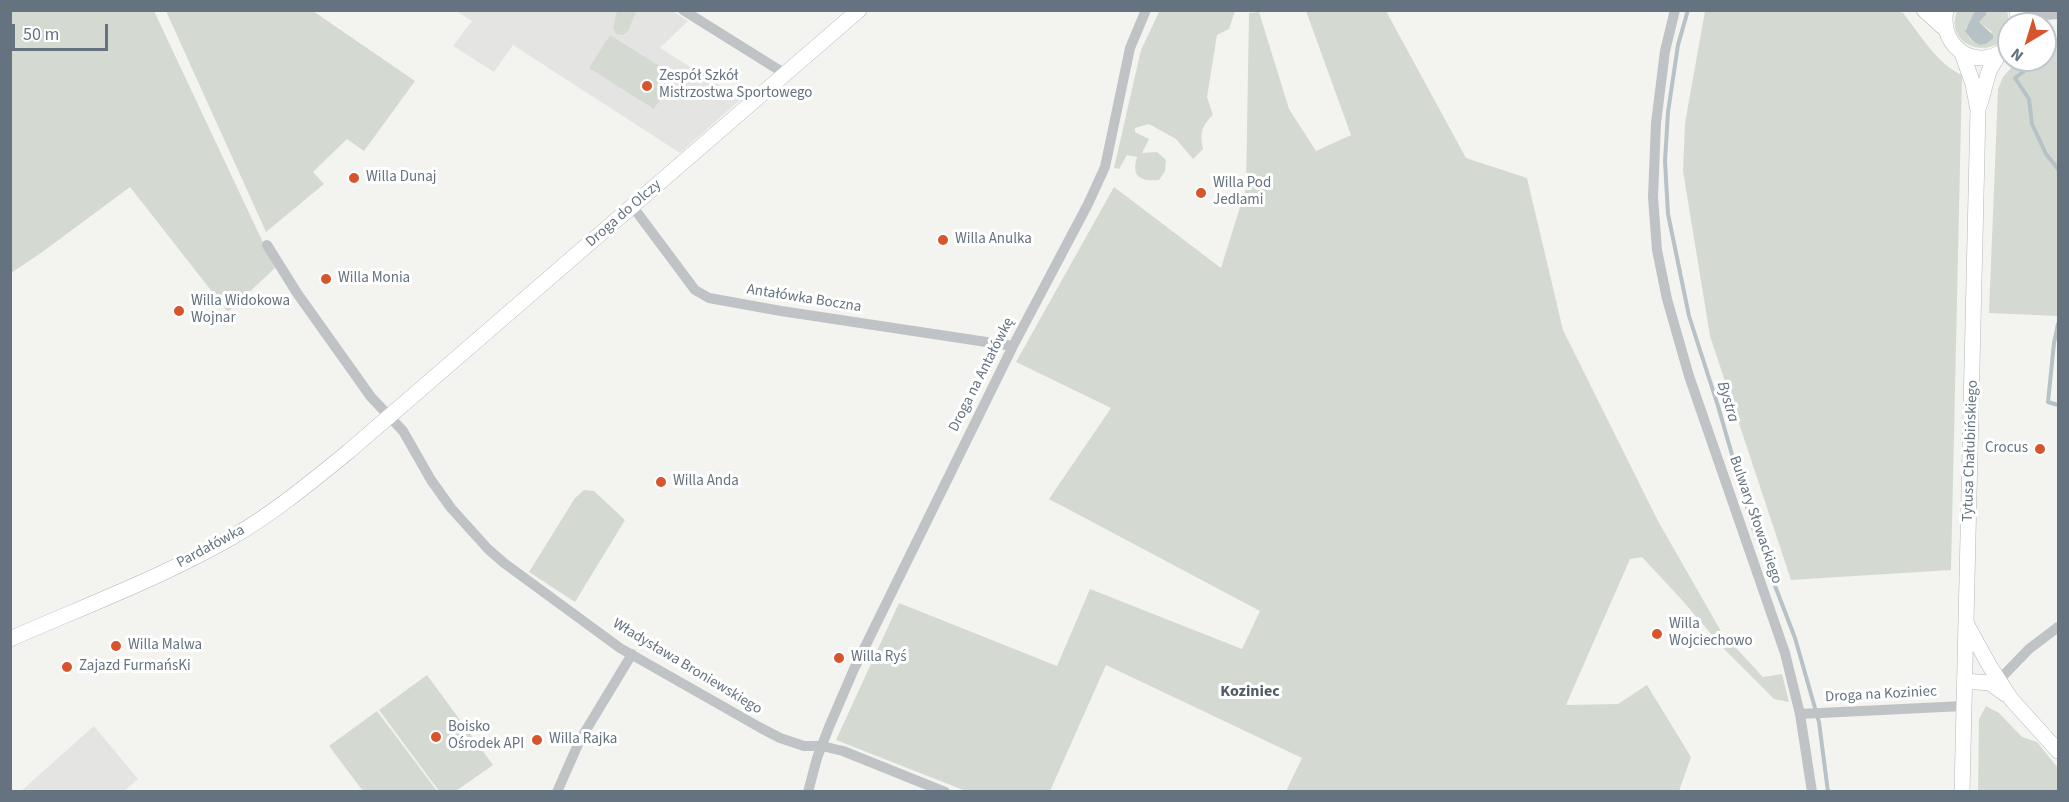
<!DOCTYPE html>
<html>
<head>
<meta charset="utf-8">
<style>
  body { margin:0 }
  #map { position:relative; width:2069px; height:802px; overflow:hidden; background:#f3f4f0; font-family:"Source Sans 3",sans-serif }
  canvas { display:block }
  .frame { position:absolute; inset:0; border:12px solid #64737f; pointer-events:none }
  .north { position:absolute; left:1997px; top:12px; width:60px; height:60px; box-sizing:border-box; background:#fff; border:2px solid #c1c7cc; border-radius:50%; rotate:218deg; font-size:16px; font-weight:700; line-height:24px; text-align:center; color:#64737f }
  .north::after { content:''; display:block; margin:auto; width:21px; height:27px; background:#d7552c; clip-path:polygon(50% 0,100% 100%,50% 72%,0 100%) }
  .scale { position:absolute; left:12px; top:24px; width:96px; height:27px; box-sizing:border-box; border:3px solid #64737f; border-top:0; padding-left:8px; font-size:18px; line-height:21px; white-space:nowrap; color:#64737f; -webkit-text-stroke:4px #fff; paint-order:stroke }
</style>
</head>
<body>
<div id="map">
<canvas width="2069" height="802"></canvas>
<div class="frame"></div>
<div class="north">N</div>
<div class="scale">50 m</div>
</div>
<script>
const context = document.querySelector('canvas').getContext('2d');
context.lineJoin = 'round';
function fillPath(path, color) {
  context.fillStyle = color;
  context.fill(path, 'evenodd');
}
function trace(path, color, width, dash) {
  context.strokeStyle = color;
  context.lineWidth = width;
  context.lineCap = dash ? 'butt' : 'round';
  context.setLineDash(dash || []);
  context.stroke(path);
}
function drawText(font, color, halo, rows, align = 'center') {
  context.font = font + ' "Source Sans 3",sans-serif';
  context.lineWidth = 6;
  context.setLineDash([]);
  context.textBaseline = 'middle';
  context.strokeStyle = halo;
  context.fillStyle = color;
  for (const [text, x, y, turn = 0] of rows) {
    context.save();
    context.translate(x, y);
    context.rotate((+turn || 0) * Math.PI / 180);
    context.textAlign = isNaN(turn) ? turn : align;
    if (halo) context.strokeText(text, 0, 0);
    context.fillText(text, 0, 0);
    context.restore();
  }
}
fillPath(new Path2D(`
  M456,11H672L688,21L660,48L741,99L680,153L513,45L494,72L453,46L472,21Z
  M94,726L138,779L124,791H21Z`), '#e4e5e3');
fillPath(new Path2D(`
  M1160,10L1235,11L1229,29L1217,35L1207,97L1213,115C1201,126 1200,134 1203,149L1193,159L1176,139L1149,124L1135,128V132L1149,139L1142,153L1157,152L1166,160L1165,171L1159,180C1140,182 1131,176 1137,157L1127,155L1119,169L1114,168L1141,50Z
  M10,11H154L275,268L228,312L130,187L41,253L11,273Z
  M166,11H313L415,81L364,151L347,139L313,172L324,184L266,232Z
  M617,11L636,12L628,31L623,35L616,34L613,28Z
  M1306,11H1386L1466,158L1527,178L1563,330L1658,521L1722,633L1763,677L1782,674L1789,702L1774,699L1725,650L1681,599L1642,557L1630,559L1566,705L1618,704L1647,685L1691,757L1679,791H1286L1302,758L1106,665L1050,791H966L836,740L899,603L1057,666L1090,589L1242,649L1260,611L1049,499L1111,408L1016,362L1114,187L1221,268L1246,188L1249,13L1259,12L1289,109L1316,151L1351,135Z
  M1705,11H1895L1903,13C1920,34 1937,64 1962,75L1951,570L1791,580L1710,336L1683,171L1685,123Z
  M1957,11H1975L1972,20L1965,29C1968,37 1971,43 1981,44L1992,32L1979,22L1986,15V11H2007C2022,63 1940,57 1957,11Z
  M610,35L675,76L654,109L589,68Z
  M2058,40V316L1989,313L1998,89L2003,77L2018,60H2045V41Z
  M584,490L594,491L625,520L575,602L529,572L575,498Z
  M427,675L493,765L456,791H439L379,710Z
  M1986,706L1999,713L2022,737L2037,742L2058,768V791H1978L1979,719Z
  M377,711L437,791H363L329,746Z`), '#d4dad1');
fillPath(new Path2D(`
  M1975,11H1986V15L1979,22L1993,35V38C1981,51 1973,43 1965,31Z`), '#b6c2c6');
trace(new Path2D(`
  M1688,10L1678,45L1668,112L1665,161L1668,214L1689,316L1718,406L1754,531L1795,638L1819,722L1828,792
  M2039,60L2015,78L2029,99L2032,124L2046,154L2058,169
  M2058,324L2054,343L2048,402L2058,405`), '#b6c2c6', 4);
const secondary = new Path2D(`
  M1924,10L1945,29
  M1946,10C1938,49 1980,74 2009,46
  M2017,10L2019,24
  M1980,104L1989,71L1999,54
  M1966,623L1989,665L2011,699L2058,751
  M10,639C85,606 163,577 234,536C275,512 311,482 348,452L859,10
  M1964,681L1990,683L2005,694
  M1962,792L1978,110L1973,84L1962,53`);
trace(secondary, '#b2b6ba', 16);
trace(new Path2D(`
  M683,10L779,70L784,77
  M1675,10L1665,51L1656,123L1653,197L1657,250L1667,299L1689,376L1785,653L1800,714L1812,792
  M2030,10L2046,15L2058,14
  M2032,24L2046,15
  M633,207L695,290L709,298L781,311L1013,346
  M267,245L297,293L371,397L403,431L431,480L451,508L488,549L504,563L620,648L759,727L780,738L804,746H822L843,751L945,792
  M1999,680L2029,649L2058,627
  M1800,714L1963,706
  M557,792L580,740L632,654
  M808,792L817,758L829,727L854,669L1013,346L1088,204L1105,167L1130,48L1146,10`), '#bfc3c6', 10);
trace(secondary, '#fff', 15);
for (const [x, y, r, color] of [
  [647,86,6,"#d7552c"],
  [354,178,6,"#d7552c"],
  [1201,193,6,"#d7552c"],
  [943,240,6,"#d7552c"],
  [326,279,6,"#d7552c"],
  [179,311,6,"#d7552c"],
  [2040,449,6,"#d7552c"],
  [661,482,6,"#d7552c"],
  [1657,634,6,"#d7552c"],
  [116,646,6,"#d7552c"],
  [839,658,6,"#d7552c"],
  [67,667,6,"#d7552c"],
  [436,737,6,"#d7552c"],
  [537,740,6,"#d7552c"]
]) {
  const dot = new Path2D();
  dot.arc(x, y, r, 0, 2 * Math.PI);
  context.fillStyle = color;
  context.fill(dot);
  trace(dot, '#fff', 2);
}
drawText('15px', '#64737f', '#fff', [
  ["Zespół Szkół",659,77],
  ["Mistrzostwa Sportowego",659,94],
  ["Willa Dunaj",366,178],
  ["Willa Pod",1213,184],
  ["Jedlami",1213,201],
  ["Willa Anulka",955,240],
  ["Willa Monia",338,279],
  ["Willa Widokowa",191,302],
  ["Wojnar",191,319],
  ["Crocus",2028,449,"right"],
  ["Willa Anda",673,482],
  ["Willa",1669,625],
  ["Wojciechowo",1669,642],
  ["Willa Malwa",128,646],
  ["Willa Ryś",851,658],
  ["Zajazd FurmańsKi",79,667],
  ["Boisko",448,728],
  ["Ośrodek API",448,745],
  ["Willa Rajka",549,740]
], 'left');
drawText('15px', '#64737f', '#fff', [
  ["Droga do Olczy",624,214,-41],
  ["Antałówka Boczna",804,299,9],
  ["Droga na Antałówkę",982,375,-63],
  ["Tytusa Chałubińskiego",1971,451,-88],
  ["Bulwary Słowackiego",1755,520,71],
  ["Pardałówka",211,547,-28],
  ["Władysława Broniewskiego",687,667,31],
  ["Droga na Koziniec",1881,695,-3]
]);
drawText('italic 16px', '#60747d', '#fff', [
  ["Bystra",1727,402,73]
]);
drawText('bold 16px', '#525c65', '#fff', [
  ["Koziniec",1250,692]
]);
</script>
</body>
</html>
